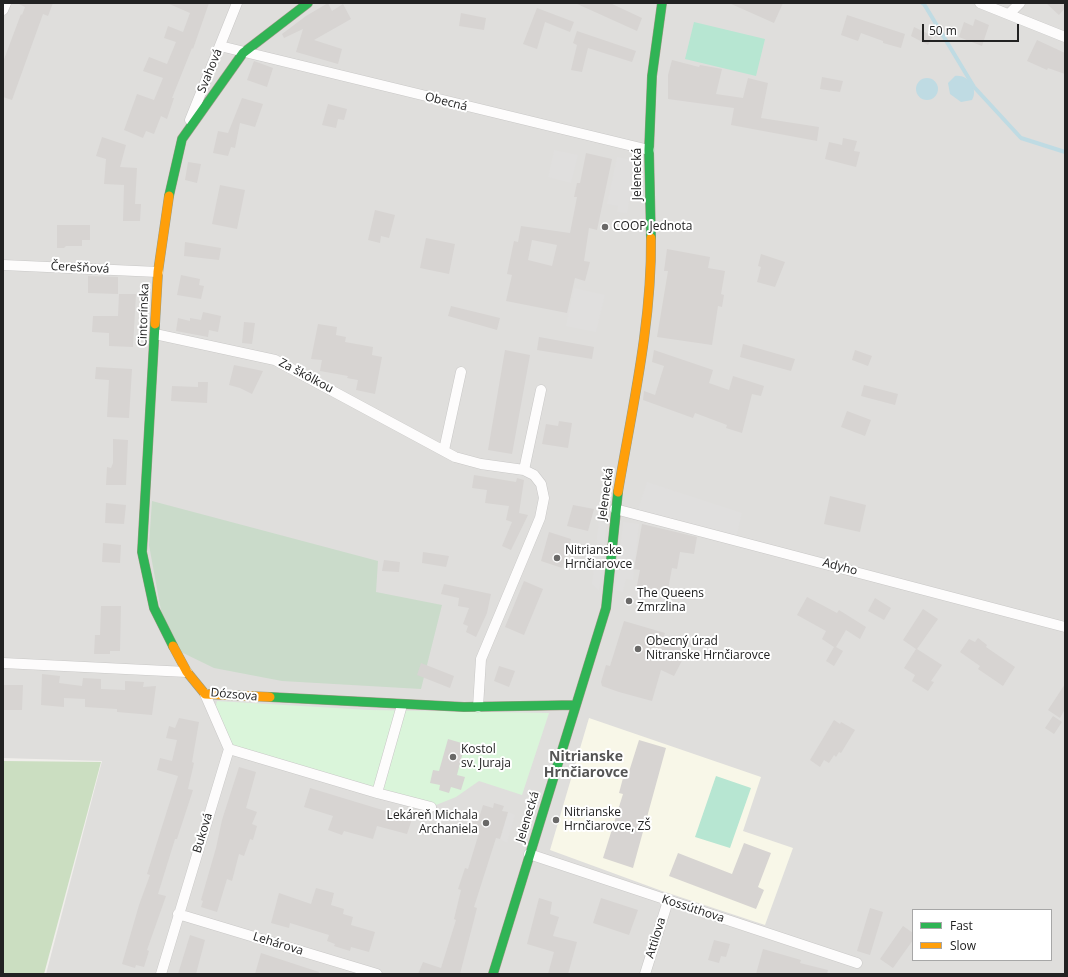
<!DOCTYPE html>
<html>
<head>
<meta charset="utf-8">
<style>
  body { margin:0 }
  #map { position:relative; width:1068px; height:977px; overflow:hidden; background:#f0eeeb; font-family:"Open Sans",sans-serif }
  canvas { display:block }
  .frame { position:absolute; inset:0; border:4px solid #222; pointer-events:none }
  .legend { position:absolute; left:912px; top:909px; width:140px; height:52px; box-sizing:border-box; background:#fff; border:1px solid #a7a7a7; margin:0; padding:5px 7px; list-style:none; font-size:12px; color:#222 }
  .legend li { display:flex; align-items:center; gap:8px; height:20px }
  .legend b { width:20px; border:1px solid #a7a7a7 }
  .scale { position:absolute; left:922px; top:24px; width:97px; height:18px; box-sizing:border-box; border:2px solid #222; border-top:0; padding-left:5px; font-size:12px; line-height:14px; white-space:nowrap; color:#222; -webkit-text-stroke:3px #fff; paint-order:stroke }
</style>
</head>
<body>
<div id="map">
<canvas width="1068" height="977"></canvas>
<div class="frame"></div>
<ul class="legend">
<li><b style="height:5px;background:#30b455"></b>Fast</li>
<li><b style="height:5px;background:#ff9f0a"></b>Slow</li>
</ul>
<div class="scale">50 m</div>
</div>
<script>
const context = document.querySelector('canvas').getContext('2d');
context.lineJoin = 'round';
function fillPath(path, color) {
  context.fillStyle = color;
  context.fill(path, 'evenodd');
}
function trace(path, color, width, dash) {
  context.strokeStyle = color;
  context.lineWidth = width;
  context.lineCap = dash ? 'butt' : 'round';
  context.setLineDash(dash || []);
  context.stroke(path);
}
function drawText(font, color, halo, rows, align = 'center') {
  context.font = font + ' "Open Sans",sans-serif';
  context.lineWidth = 4;
  context.setLineDash([]);
  context.textBaseline = 'middle';
  context.strokeStyle = halo;
  context.fillStyle = color;
  for (const [text, x, y, turn = 0] of rows) {
    context.save();
    context.translate(x, y);
    context.rotate((+turn || 0) * Math.PI / 180);
    context.textAlign = isNaN(turn) ? turn : align;
    if (halo) context.strokeText(text, 0, 0);
    context.fillText(text, 0, 0);
    context.restore();
  }
}
fillPath(new Path2D(`
  M3,3H1065V974H46L102,761L3,758ZM913,910H1051V960H913Z`), '#dfdedc');
fillPath(new Path2D(`
  M589,718L761,777L743,831L793,848L765,925L662,891L550,850Z`), '#f8f7e8');
fillPath(new Path2D(`
  M3,761L101,762L44,974H3Z`), '#cbdec1');
fillPath(new Path2D(`
  M152,501L378,561L376,592L442,605L421,689L282,681L214,668L179,651L164,627L149,545Z`), '#cadbca');
fillPath(new Path2D(`
  M217,701L370,710L549,713L522,795L479,781L456,797L431,807L237,753L215,709Z`), '#daf5da');
fillPath(new Path2D(`
  M694,22L765,39L756,76L685,59Z
  M716,776L751,788L730,848L695,837Z`), '#b7e6d2');
fillPath(new Path2D(`
  M554,150L578,155L571,183L548,177Z
  M617,157L637,161L627,213L617,212L618,206L607,204Z
  M574,288L605,295L596,332L566,326Z
  M647,482L742,513L736,540L636,514Z
  M602,490L610,491L599,592L592,584Z
  M623,522L639,524L633,580L626,579L623,592L615,590Z
  M508,812L515,815L507,843L500,839Z`), '#e0dfde');
fillPath(new Path2D(`
  M955,76C968,74 979,89 972,100L961,102L950,94L948,83Z
  M916 89a11 11 0 1 1 22 0a11 11 0 1 1-22 0Z`), '#bfdbe3');
trace(new Path2D(`
  M922,3L924,4L974,87L1021,138L1065,152`), '#bfdbe3', 4);
fillPath(new Path2D(`
  M17,3H53L48,16L43,14L12,100L3,97V62L21,14L22,15L25,7Z
  M167,3H209L193,49L192,48L172,98H174L167,119L161,116L154,134L146,131L143,138L124,130L137,94L154,100L163,78L143,71L149,57L167,64L176,42L164,38L168,26L183,32L190,13Z
  M328,3L332,11L343,4L351,19L314,40L342,49L338,64L296,52L303,29L284,38L282,34L306,16Z
  M575,3H610L642,18L637,31Z
  M729,3H783L774,23Z
  M1046,3H1065V8L1059,15Z
  M537,8L574,22L570,32L545,22L537,49L523,44Z
  M461,13L486,18L484,30L459,26Z
  M847,15L905,34L901,48L883,43V41L861,33L858,41L841,35Z
  M975,19L989,25L982,46L959,37L964,22L973,26Z
  M914,27L933,36L928,45L911,36Z
  M577,31L636,51L632,62L588,48L582,72L571,70L577,45L573,43Z
  M1037,40L1065,53V74L1048,68L1047,70L1027,61Z
  M672,60L699,67L700,65L722,69L716,94L743,98L748,78L768,83L761,118L819,127L817,141L731,125L734,108L668,99V75Z
  M254,61L273,68L267,87L247,80Z
  M822,77L843,81L840,92L820,89Z
  M242,98L263,104L255,127L240,123L235,148L231,147L228,156L213,153L218,131L228,133Z
  M328,104L347,109L344,120L338,119L336,128L322,125Z
  M102,137L126,145L120,167L137,168L135,204H141L140,221H123L124,185L104,184L106,159L96,156Z
  M843,138L857,141L854,151L860,152L856,167L825,159L829,142L842,145Z
  M586,153L612,159L597,230L589,228L584,261L590,262L585,281L575,278L567,313L506,301L512,275L507,274L514,241L518,242L521,226L570,233L577,197H574L577,183H580ZM532,240L557,245L552,266L528,260Z
  M188,162L201,164L197,183L185,180Z
  M220,185L245,190L237,229L212,224Z
  M375,210L395,215L389,238L381,236L380,243L368,240Z
  M57,225H90V240H82V246H66L64,248H57Z
  M426,238L455,244L449,274L420,268Z
  M185,242L221,248L219,260L184,256Z
  M667,249L710,257L708,268L725,271L721,294L724,295L722,307L718,306L712,345L657,337L668,271H664Z
  M761,254L785,262L775,287L757,282L761,267L758,266Z
  M181,275L200,279L199,285L204,286L201,299L177,295Z
  M88,276L118,277V294L88,293Z
  M119,294H136L133,347L109,346V333L92,332L93,316H118Z
  M451,306L500,318L497,330L448,316Z
  M203,312L221,316L218,332L209,330L208,337L176,331L178,318L190,321V318L201,320Z
  M244,322L255,323L252,344L242,343Z
  M318,324L337,327L336,335L346,337L345,342L373,347L372,355L382,357L375,394L356,390L358,380L347,378L348,376L320,371L322,360L311,359Z
  M539,337L594,347L592,359L537,350Z
  M743,344L795,359L791,371L740,357Z
  M505,350L530,355L512,454L488,450Z
  M654,350L713,370L709,383L729,390L733,376L764,386L761,396L752,394L742,433L726,428L727,425L695,413L693,418L643,400L644,391L655,395L664,366L652,362Z
  M855,350L872,356L868,366L852,360Z
  M234,365L263,371L252,394L240,388L229,385Z
  M96,367L132,369L129,418L107,417L109,380L95,379Z
  M198,382H208L207,403L171,401L172,386L198,387Z
  M864,385L898,394L895,405L861,396Z
  M847,411L871,420L865,436L841,427Z
  M559,421L572,423L568,448L542,444L546,424L558,426Z
  M113,439L128,440L126,485H106L107,467L111,468L113,463Z
  M474,475L516,482L517,478L524,480L519,513L528,515L511,550L502,546L512,522L506,520L509,506L485,503L487,490L472,488Z
  M830,496L866,505L860,532L824,524Z
  M106,503L126,505L124,524L105,523Z
  M573,505L594,509L588,531L567,526Z
  M642,524L697,537L694,554L680,552L677,569L672,568L667,595L636,590L640,570L634,569Z
  M549,532L571,539L562,568L541,561Z
  M103,543L121,545L120,563L102,562Z
  M423,552L449,556L446,567L422,563Z
  M384,560L400,562L399,572L382,571Z
  M524,581L543,589L524,635L505,627Z
  M444,584L491,594L487,613L476,637L466,632L468,626L463,624L469,608L458,606L459,598L441,594Z
  M807,597L837,613L839,610L866,627L860,639L846,630L836,647L843,651L834,666L826,661L834,647L822,639L826,631L797,615Z
  M875,598L891,608L884,620L868,611Z
  M101,606H121L120,651H110V654H94L95,635H100Z
  M923,609L938,619L917,649L942,665L931,681L934,682L928,691L912,681L915,675L904,668L916,649L903,640Z
  M624,621L665,633L664,636L688,649L674,676L661,670L652,701L619,692L602,686L601,682L606,665L610,666Z
  M978,638L987,645L986,647L1015,667L1003,686L978,669L980,666L960,652L969,639L975,642Z
  M421,663L454,676L450,688L417,675Z
  M499,666L515,671L509,687L494,681Z
  M42,674L60,676L59,683L82,686L83,678L101,679V689L125,690V681L144,682L143,687L156,686L152,715L117,712V709L85,707V699L64,698V707L41,705Z
  M1065,684V709L1060,718L1048,710Z
  M3,685H23L22,710H3Z
  M1053,716L1062,722L1054,734L1045,728Z
  M179,718L199,722L192,762L194,763L188,789L193,790L177,839H175L158,894L166,896L147,950L149,951L144,967L136,965L135,968L122,964L139,905L150,875L147,874L178,776L157,770L160,758L172,761L177,740L166,738L169,726L175,728Z
  M834,720L840,724L841,722L855,730L841,753L839,752L836,757L834,755L829,763L824,760L820,767L810,760Z
  M448,739L465,744L457,775L465,777L461,790L451,787L449,793L439,790L440,785L430,783L433,770L439,771Z
  M639,740L666,748L633,868L603,858L623,794L619,793L623,778H627Z
  M239,767L256,772L246,808L257,812L252,824L257,826L253,840L250,839L244,856L239,854L232,881L227,879L217,912L201,907L203,901L201,900L216,848L222,820Z
  M310,788L412,819L407,834L377,826L373,839L344,831L342,835L328,830L333,816L304,807Z
  M494,803L504,806L502,811L508,812L500,839L496,838L474,907L477,908L460,974H418L423,962L441,968L456,920L454,919L461,890L458,889L465,868L468,869L479,833L466,829L470,815L479,818L483,805L493,808Z
  M744,843L771,853L758,887L764,890L756,909L669,876L678,853L732,874Z
  M316,888L334,893L331,905L344,909L343,914L353,917L351,925L375,932L369,952L351,947L350,951L334,946L335,944L327,941L329,935L290,923L289,928L271,923L279,893L311,904Z
  M539,898L552,902L550,914L559,917L553,936L577,942L568,974H548L554,952L527,944Z
  M601,898L638,910L629,935L593,923Z
  M870,908L883,912L870,955L857,951Z
  M903,926L913,933V940L893,968L880,959Z
  M190,935L205,940L196,974H178Z
  M714,940L730,944L726,957L721,956L719,963L708,960Z
  M763,949L801,960L800,963L828,970L827,974H756Z
  M261,953L319,972L318,974H255Z`), '#d7d4d2');
const street = new Path2D(`
  M980,3L1065,37
  M3,10L6,3
  M1009,14L1020,3
  M220,46L649,150
  M190,120L237,3
  M3,265L158,272
  M155,334L275,360L455,457L481,464L524,470L534,475L541,484L544,498L540,518L481,659L478,707
  M444,450L461,372
  M524,470L541,390
  M615,509L1065,627
  M3,663L187,672
  M229,749L377,793L431,807
  M377,793L402,705
  M529,854L857,963
  M178,914L377,974
  M161,974L229,749L205,694
  M645,974L668,901`);
const fast = new Path2D(`
  M169,196L182,139L243,53L308,3
  M651,238L649,150L652,76L662,3
  M155,324L142,552L154,608L173,646
  M270,697L464,707L576,705
  M493,974L606,608L618,492`);
const slow = new Path2D(`
  M155,324L158,272L169,196
  M618,492C632,409 652,323 651,238
  M173,646L187,672L205,694L270,697`);
trace(street, '#c9c8c7', 11);
trace(fast, '#999a82', 10);
trace(slow, '#999a82', 10);
trace(street, '#fdfcfc', 10);
trace(fast, '#30b455', 9);
trace(slow, '#ff9f0a', 9);
for (const [x, y, r, color] of [
  [605,227,4,"#6a6968"],
  [557,558,4,"#6a6968"],
  [629,601,4,"#6a6968"],
  [638,649,4,"#6a6968"],
  [453,757,4,"#6a6968"],
  [556,820,4,"#6a6968"],
  [486,823,4,"#6a6968"]
]) {
  const dot = new Path2D();
  dot.arc(x, y, r, 0, 2 * Math.PI);
  context.fillStyle = color;
  context.fill(dot);
  trace(dot, '#fff', 1.5);
}
drawText('12px', '#222', '#fff', [
  ["Svahová",210,71,-68],
  ["Obecná",446,102,14],
  ["Jelenecká",638,174,-90],
  ["Čerešňová",80,268,3],
  ["Cintorínska",144,315,-88],
  ["Za škôlkou",306,376,28],
  ["Jelenecká",606,494,-82],
  ["Adyho",840,567,15],
  ["Dózsova",234,695,5],
  ["Jelenecká",528,817,-73],
  ["Buková",203,833,-73],
  ["Kossúthova",693,909,18],
  ["Attilova",656,938,-73],
  ["Lehárova",278,944,17]
]);
drawText('12px', '#222', '#fff', [
  ["COOP Jednota",613,227],
  ["Nitrianske",565,551],
  ["Hrnčiarovce",565,565],
  ["The Queens",637,594],
  ["Zmrzlina",637,608],
  ["Obecný úrad",646,642],
  ["Nitranske Hrnčiarovce",646,656],
  ["Kostol",461,750],
  ["sv. Juraja",461,764],
  ["Nitrianske",564,813],
  ["Hrnčiarovce, ZŠ",564,827],
  ["Lekáreň Michala",478,816,"right"],
  ["Archaniela",478,830,"right"]
], 'left');
drawText('bold 14px', '#555', '#fff', [
  ["Nitrianske",586,757],
  ["Hrnčiarovce",586,773]
]);
</script>
</body>
</html>
